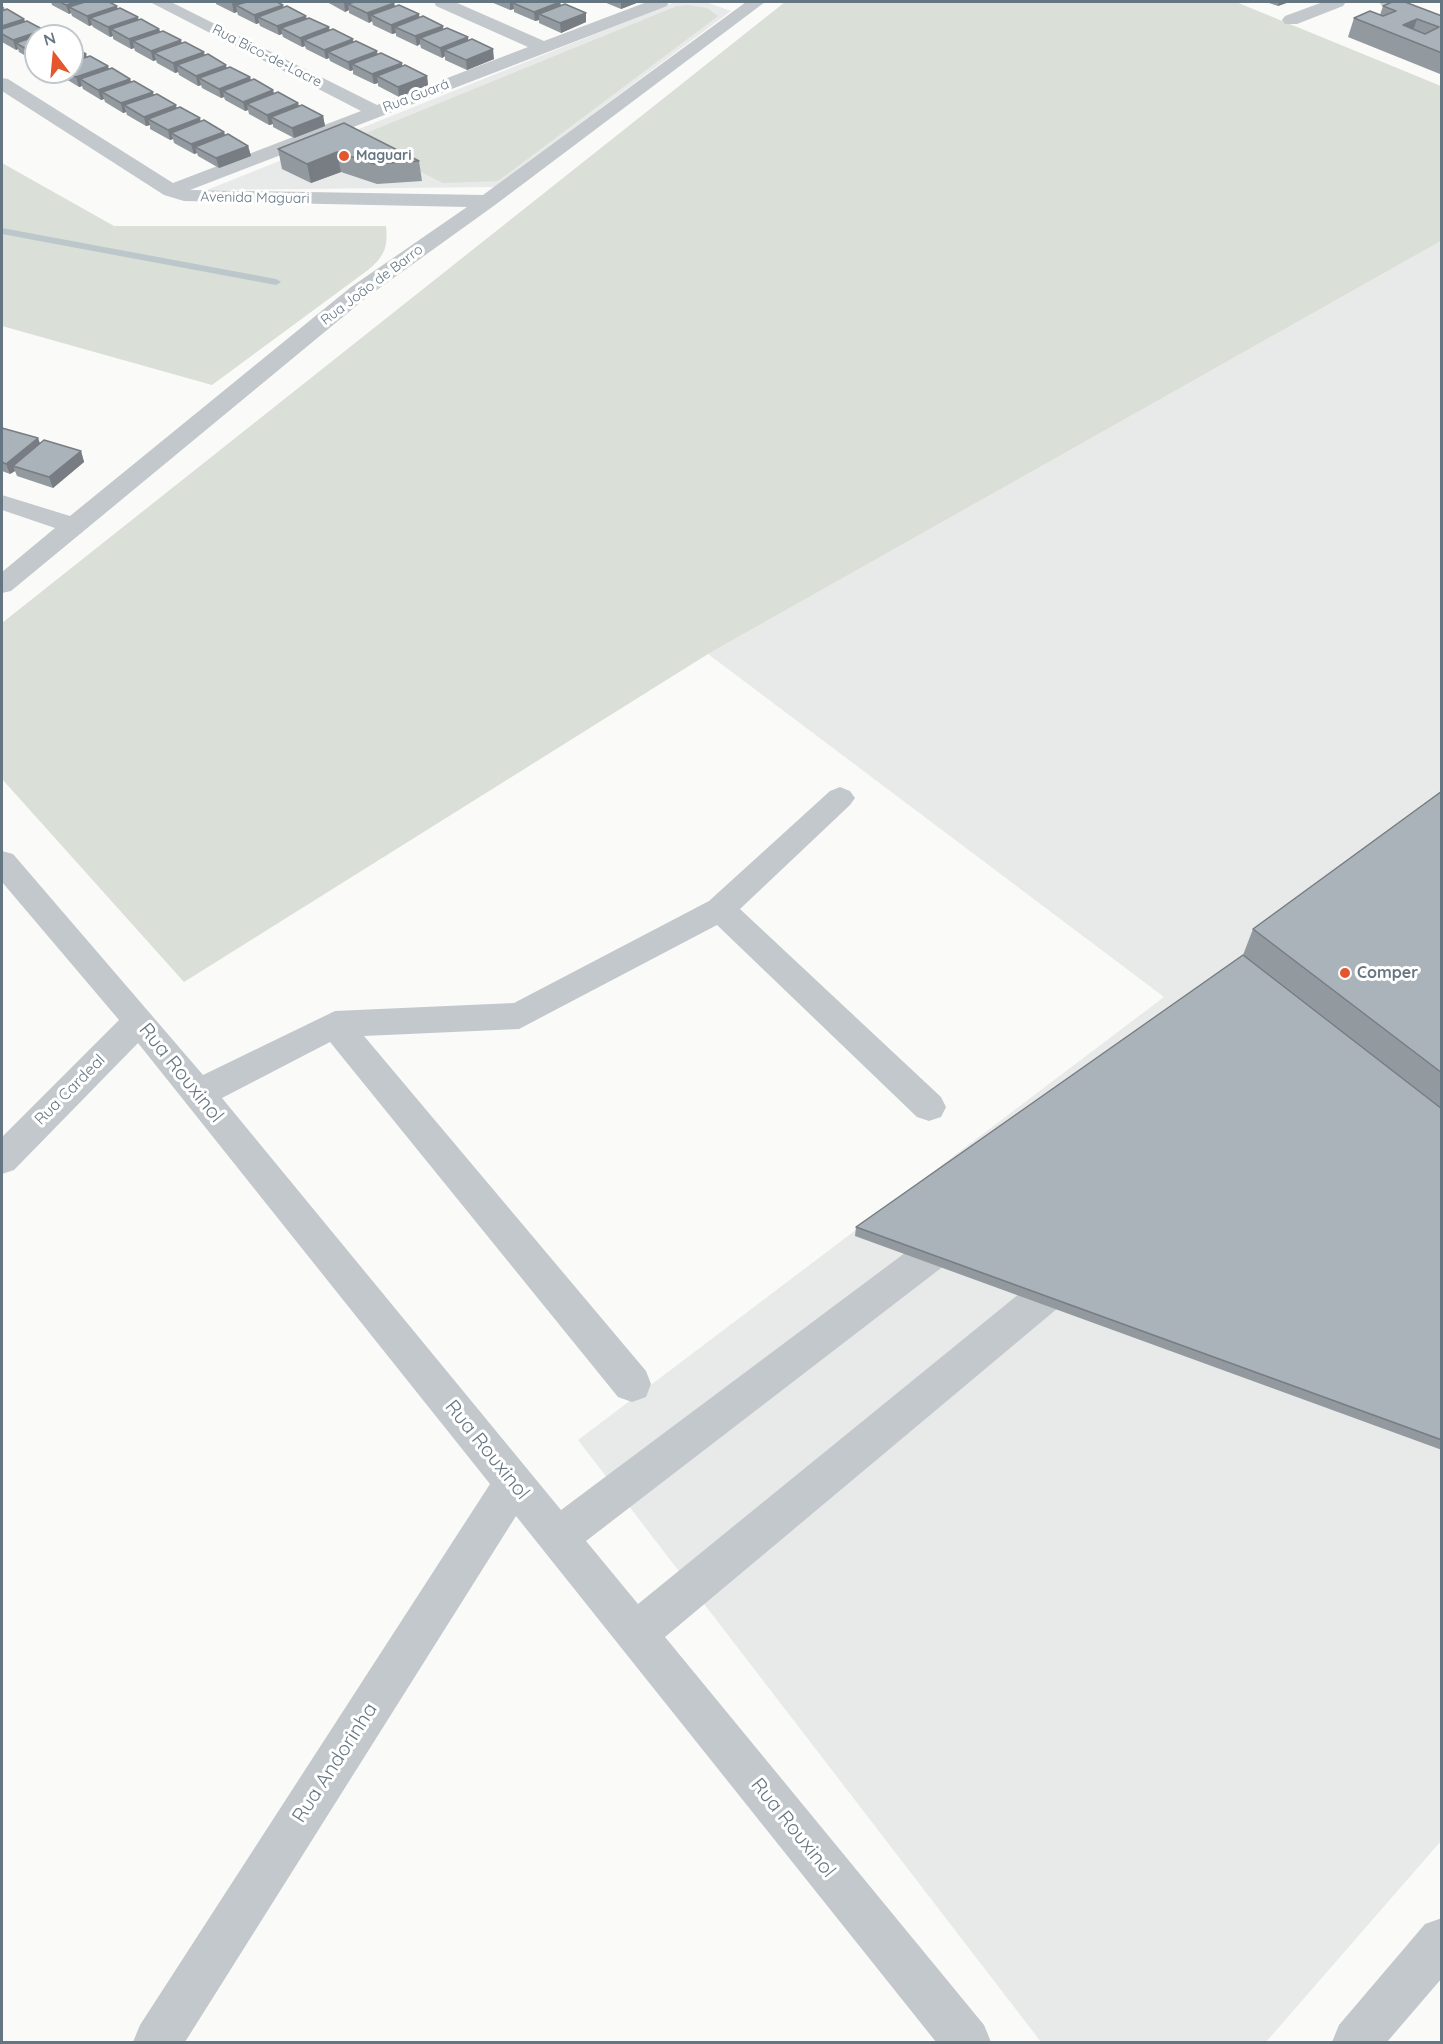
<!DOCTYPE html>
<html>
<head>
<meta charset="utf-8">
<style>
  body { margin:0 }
  #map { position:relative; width:1443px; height:2044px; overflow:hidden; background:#fafaf8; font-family:Quicksand,sans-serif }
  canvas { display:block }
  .frame { position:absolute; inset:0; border:3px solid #657683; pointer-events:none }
  .north { position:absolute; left:24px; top:24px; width:60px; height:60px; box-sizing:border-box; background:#fff; border:2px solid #c1c8cd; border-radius:50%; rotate:344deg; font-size:16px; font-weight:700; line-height:24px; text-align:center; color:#657683 }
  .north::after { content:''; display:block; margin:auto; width:21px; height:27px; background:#e4572e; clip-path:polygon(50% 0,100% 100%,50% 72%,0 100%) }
</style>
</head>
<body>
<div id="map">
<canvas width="1443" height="2044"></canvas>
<div class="frame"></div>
<div class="north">N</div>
</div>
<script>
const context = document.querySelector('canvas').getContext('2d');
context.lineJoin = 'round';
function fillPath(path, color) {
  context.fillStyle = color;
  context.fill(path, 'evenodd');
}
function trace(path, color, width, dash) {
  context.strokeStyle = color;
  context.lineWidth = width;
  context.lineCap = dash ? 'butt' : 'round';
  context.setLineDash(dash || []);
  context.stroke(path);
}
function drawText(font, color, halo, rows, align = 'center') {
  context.font = font + ' Quicksand,sans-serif';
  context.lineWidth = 6;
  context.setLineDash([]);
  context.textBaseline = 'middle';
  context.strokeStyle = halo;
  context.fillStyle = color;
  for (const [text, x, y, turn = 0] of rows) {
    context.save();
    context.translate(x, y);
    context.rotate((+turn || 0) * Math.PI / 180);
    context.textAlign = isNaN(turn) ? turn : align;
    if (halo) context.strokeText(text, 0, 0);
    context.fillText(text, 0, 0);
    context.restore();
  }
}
fillPath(new Path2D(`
  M675,2H706L731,11L495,187L207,190Z
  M1441,241V1841L1266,2042H1041L578,1440L1164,997L708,654Z`), '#e8e9e9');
fillPath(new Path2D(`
  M785,2H1236L1441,86V241L708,654L184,982L2,779V623Z
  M688,5L707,8L718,16L498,181L443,183L354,138L677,6Z
  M2,163L114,226H386C388,247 385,256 368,270L212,385L2,326Z`), '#dadfd7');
fillPath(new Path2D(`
  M2,228L276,279L281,282L276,285L2,234Z`), '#bbc7cb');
fillPath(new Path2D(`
  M150,2H171L377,105L528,47L436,6L434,2H455L544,41L647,2H669L667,6L190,190L483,195L746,2H765L495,205L367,297L11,591L2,593V572L55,528L2,510V495L70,516L351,287L467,207L184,201L164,195L2,91V78L8,79L173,183L361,111Z
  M1323,2H1346L1343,6L1297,24H1285L1282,20L1285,16Z
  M1379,2H1402L1442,16V27L1382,6Z
  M840,787L850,791L855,798L850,805L740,909L941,1097L946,1107L941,1117L929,1121L917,1117L717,925L519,1029L364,1036L646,1371L651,1384L646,1397L632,1402L618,1397L330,1042L222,1098L561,1510L945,1223L958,1218L971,1223L976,1234L971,1245L586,1541L638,1604L1057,1263L1070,1258L1083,1263L1088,1275L1083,1287L665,1637L984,2025L991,2042H936L516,1516L185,2042H133L140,2025L490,1484L138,1043L14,1170L2,1174V1137L119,1020L2,882V851L13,854L203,1075L335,1011L514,1003L709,901L830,791Z
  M1442,1918V1978L1387,2042H1332L1339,2025L1425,1924Z`), '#c3c8cc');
fillPath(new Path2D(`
  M46,2H109L117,8L138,17V20L159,29L160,32L182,43L204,52V55L227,68L250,77L251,80L274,93L298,103L299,107L323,116L325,126L294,138L273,127V124L269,125L249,114L248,110L245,111L225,100L224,97L221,98L202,88L201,85L198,86L179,75L178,72L175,73L157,63L156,60L153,61L135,51L134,48L131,49L113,39V36L110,37L93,27L92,25L89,26L72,16L71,13L69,14L52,5L51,2L49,3Z
  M216,2H277L284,8L377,54L402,67L427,76L428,85L399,97L378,86V83L374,84L353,74V70L350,71L330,61L329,58L326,59L306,49L305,46L302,47L283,37L282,34L279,35L260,26L259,23L256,24L238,15L237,12L234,13L216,4Z
  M327,2H391L394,3L395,6L468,41L494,59L467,70L445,60V56L442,58L421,48L420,44L417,46L396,36V33L392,34L373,25L372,21L369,23L349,13V10L345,12Z
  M491,2H560L561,5L586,13V22L561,33L539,23V20L535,21L514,12V9L510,10Z
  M604,2H639L621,9Z
  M1266,2H1289L1278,6Z
  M2,6L4,7L5,10L25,21L36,36V62L19,52L18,49L16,50L2,42Z
  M1383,6L1442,16V74H1440L1348,37L1354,18L1380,15Z
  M87,57L109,69L130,79L131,82L177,108L200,118V122L224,132L225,135L248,146L251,156L219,168L198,156L197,153L194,154L174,143L173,139L170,140L150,129V125L146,126L127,115L126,112L123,113L105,102L104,99L101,100L83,89L82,86L79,87L61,76V74L58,75L53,72H72Z
  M344,123L419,161L422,181L377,184L341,172L311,183L282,169L278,149Z
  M2,428L38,438L40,444L81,451L84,462L53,488L17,476L15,471L10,474L2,471Z
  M1442,791V1450L855,1236L856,1227L1243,955L1253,929Z`), '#929a9f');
fillPath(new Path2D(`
  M76,2H98L69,7L71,13L69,14L66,5Z
  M237,2H262L236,5L237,12L234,13L232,3Z
  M344,2H373L348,4L349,10L345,12Z
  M510,2H533L513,3L514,9L510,10Z
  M560,2L561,11L539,14V20L535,21L534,12Z
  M621,2H639L621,9Z
  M1279,2H1289L1278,6Z
  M394,3L396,13L371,15L372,21L369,23L367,13Z
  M283,5L285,14L258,17L259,23L256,24L254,15Z
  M117,6L119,15L90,18L92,25L89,26L87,16Z
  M586,13V22L561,33L560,23Z
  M419,14L420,24L395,27L396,33L392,34L391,25Z
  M306,16L308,25L281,28L282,34L279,35L277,26Z
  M138,17L140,27L111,29L113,36L110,37L108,27Z
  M24,19L27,28L2,34V26Z
  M1417,19L1411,37L1403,25Z
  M443,26L444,35L420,38V44L417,46L415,36Z
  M329,27L331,37L304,40L305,46L302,47L300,38Z
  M159,29L162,38L133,41L134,48L131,49L129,39Z
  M44,30L46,36L16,43L18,49L16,50L13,40Z
  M468,37L469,47L444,50L445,56L442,58L440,48Z
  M353,39L354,49L328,52L329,58L326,59L324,50Z
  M181,40L183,50L154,53L156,60L153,61L151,51Z
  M493,49L494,59L467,70L466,60Z
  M377,51L378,60L352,64L353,70L350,71L348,62Z
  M204,52L206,62L177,65L178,72L175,73L173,63Z
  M86,54L89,64L72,70V59Z
  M402,63L403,73L377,76L378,83L374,84L372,74Z
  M226,65L228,74L199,78L201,85L198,86L196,76Z
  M108,66L111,76L80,79L82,86L79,87L76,77Z
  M427,76L428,85L399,97L398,87Z
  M250,77L252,87L223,91L224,97L221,98L219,89Z
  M130,79L133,88L102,92L104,99L101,100L98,90Z
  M273,90L276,100L247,104L248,110L245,111L243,102Z
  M153,92L155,101L124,105L126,112L123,113L121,103Z
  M298,103L300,113L271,117L273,124L269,125L267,115Z
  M176,105L178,114L148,119L150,125L146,126L144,117Z
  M323,116L325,126L294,138L292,128Z
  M200,118L202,128L171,133L173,139L170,140L168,130Z
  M224,132L226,142L195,147L197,153L194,154L191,144Z
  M248,146L251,156L219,168L216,158Z
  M337,152L341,172L311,183L307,164Z
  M38,438L42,449L13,466L15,471L10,474L6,464Z
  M81,451L84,462L53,488L49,477Z`), '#777d82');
const building = new Path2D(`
  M60,2H76L66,5Z
  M85,2H109L117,6L87,16L69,7Z
  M247,2H277L283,5L254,15L236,5Z
  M355,2H391L394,3L367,13L348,4Z
  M516,2H560L534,12L513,3Z
  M1392,2H1405L1442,16V53L1354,18L1370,11L1383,16L1396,11L1383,6ZM1417,19L1439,27L1425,34L1403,25Z
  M565,4L586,13L560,23L539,14Z
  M399,5L419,14L391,25L371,15Z
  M287,6L306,16L277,26L258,17Z
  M120,8L138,17L108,27L90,18Z
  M7,9L24,19L2,26V11Z
  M423,16L443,26L415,36L395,27Z
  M309,18L329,27L300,38L281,28Z
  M141,19L159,29L129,39L111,29Z
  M27,21L44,30L13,40L2,34V29Z
  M447,28L468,37L440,48L420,38Z
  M333,29L353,39L324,50L304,40Z
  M163,31L181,40L151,51L133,41Z
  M48,32L55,36H36V52L33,53L16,43Z
  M472,39L493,49L466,60L444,50Z
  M356,41L377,51L348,62L328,52Z
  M185,42L204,52L173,63L154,53Z
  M72,46L86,54L72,59Z
  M381,53L402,63L372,74L352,64Z
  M208,54L226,65L196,76L177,65Z
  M90,56L108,66L76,77L67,72H72V62Z
  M405,65L427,76L398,87L377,76Z
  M230,67L250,77L219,89L199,78Z
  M112,68L130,79L98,90L80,79Z
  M254,79L273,90L243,102L223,91Z
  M134,81L153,92L121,103L102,92Z
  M278,92L298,103L267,115L247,104Z
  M157,94L176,105L144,117L124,105Z
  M302,105L323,116L292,128L271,117Z
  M180,107L200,118L168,130L148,119Z
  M204,120L224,132L191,144L171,133Z
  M344,123L419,161L374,164L337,152L307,164L278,149Z
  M228,134L248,146L216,158L195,147Z
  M2,428L38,438L6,464L2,462Z
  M44,440L81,451L49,477L13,466Z
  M1442,791V1073L1253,929Z
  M1243,955L1442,1109V1440L856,1227Z`);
fillPath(building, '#aab3b9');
trace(building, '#777d82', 1.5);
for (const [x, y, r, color] of [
  [344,156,6,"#e4572e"],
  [1345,973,6,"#e4572e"]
]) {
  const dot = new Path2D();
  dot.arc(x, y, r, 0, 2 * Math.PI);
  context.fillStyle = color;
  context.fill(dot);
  trace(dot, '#fff', 2);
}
drawText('14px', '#657683', '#fff', [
  ["Rua Bico-de-Lacre",267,56,27],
  ["Rua Guará",416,96,-21],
  ["Avenida Maguari",255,198,1],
  ["Rua João de Barro",372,285,-37]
]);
drawText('bold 14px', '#657683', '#fff', [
  ["Maguari",356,156]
], 'left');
drawText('bold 16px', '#657683', '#fff', [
  ["Comper",1357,973]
], 'left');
drawText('16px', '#657683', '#fff', [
  ["Rua Cardeal",70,1090,-45]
]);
drawText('20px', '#657683', '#fff', [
  ["Rua Rouxinol",181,1073,51],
  ["Rua Rouxinol",487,1450,51],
  ["Rua Andorinha",335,1763,-57],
  ["Rua Rouxinol",793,1828,51]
]);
</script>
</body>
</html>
